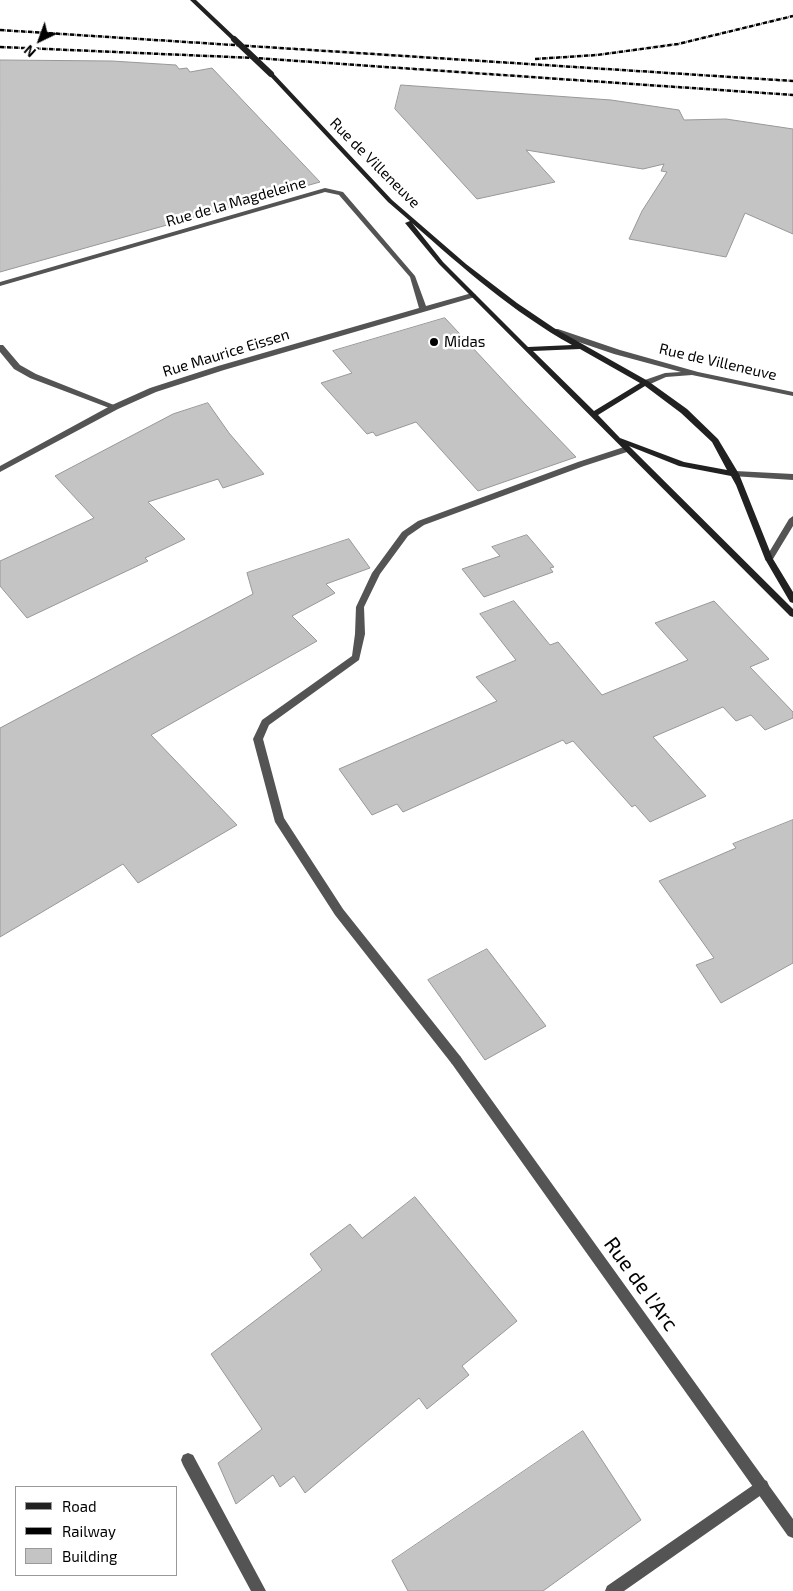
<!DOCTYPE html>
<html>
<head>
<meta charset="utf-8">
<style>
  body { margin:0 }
  #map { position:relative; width:793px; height:1591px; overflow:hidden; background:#fff; font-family:"Exo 2",sans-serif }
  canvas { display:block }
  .legend { position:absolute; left:15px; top:1486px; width:162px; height:90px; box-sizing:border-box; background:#fff; border:1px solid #999; margin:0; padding:6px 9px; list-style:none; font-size:15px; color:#000 }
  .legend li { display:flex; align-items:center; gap:10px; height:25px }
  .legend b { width:25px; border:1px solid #999 }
  .north { position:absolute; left:15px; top:15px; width:50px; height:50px; -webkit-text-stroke:4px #fff; paint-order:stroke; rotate:222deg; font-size:14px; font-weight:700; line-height:20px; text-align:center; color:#000 }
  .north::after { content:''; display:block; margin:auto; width:18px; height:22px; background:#000; clip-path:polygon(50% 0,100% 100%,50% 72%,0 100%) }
</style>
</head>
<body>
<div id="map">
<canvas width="793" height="1591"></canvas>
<ul class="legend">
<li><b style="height:6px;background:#212121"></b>Road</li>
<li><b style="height:6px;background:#000"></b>Railway</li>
<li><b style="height:14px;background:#c4c4c4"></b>Building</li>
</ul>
<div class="north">N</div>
</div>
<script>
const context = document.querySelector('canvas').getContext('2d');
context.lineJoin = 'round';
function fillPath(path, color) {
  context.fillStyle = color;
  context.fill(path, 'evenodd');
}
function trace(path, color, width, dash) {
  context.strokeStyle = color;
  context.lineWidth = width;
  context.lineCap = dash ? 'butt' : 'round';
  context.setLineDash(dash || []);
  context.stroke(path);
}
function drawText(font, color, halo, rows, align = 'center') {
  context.font = font + ' "Exo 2",sans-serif';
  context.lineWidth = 5;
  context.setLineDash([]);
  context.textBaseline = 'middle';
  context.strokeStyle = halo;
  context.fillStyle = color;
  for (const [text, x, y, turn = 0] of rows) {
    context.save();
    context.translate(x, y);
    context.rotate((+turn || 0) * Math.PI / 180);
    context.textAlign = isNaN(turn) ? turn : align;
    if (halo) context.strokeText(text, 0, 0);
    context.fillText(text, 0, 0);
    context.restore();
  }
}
const building = new Path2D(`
  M0,60L112,61L176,65L179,69L187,68L190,72L212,68L320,182L0,272Z
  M401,85L611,100L679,110L684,120L726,119L793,129V234L745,213L726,257L629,239L642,211L667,172L661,171L664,164L643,169L526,150L555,182L477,199L395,109Z
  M445,318L526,405L576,457L478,491L416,422L376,436L373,432L367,434L321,383L352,373L333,351Z
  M208,403L229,433L264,474L223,488L218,479L148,502L185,539L145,558L148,561L27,618L0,586V561L94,518L55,476L173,414Z
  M527,535L554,567L550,568L553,572L484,597L462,569L500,556L492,547Z
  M349,539L370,568L326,584L335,593L292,616L317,641L151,735L237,825L138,883L123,864L0,937V728L253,594L247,573Z
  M514,601L550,645L558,642L602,695L688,660L655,623L714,601L769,659L750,667L793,712V718L765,730L751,715L736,721L723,707L653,737L706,796L650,822L635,805L632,807L573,741L566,744L563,740L403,812L397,804L372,815L339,769L497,701L476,677L516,660L480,614Z
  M793,820V963L721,1003L696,965L714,958L659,881L736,848L733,844Z
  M487,949L546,1026L485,1060L428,980Z
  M415,1197L517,1321L462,1366L469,1375L427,1409L419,1398L305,1493L294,1476L280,1487L273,1475L236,1504L218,1463L262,1429L211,1354L322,1270L310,1254L350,1224L362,1238Z
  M583,1431L641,1520L543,1591H408L392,1561Z`);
fillPath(building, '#c4c4c4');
trace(building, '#989898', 1);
fillPath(new Path2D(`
  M0,345H3L20,365L36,374L119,407L118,409H112L30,378L14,369L0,352Z
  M627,446L631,449L630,451L584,466L424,525L408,536L380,574L364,607L365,634L359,660L269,725L263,739L284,818L343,909L460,1056L462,1060L460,1064L456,1065L452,1064L335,915L275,822L253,739L262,720L352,656L355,634L356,607L372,573L402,532L418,521L578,462Z
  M188,1453L193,1455L266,1591H251L183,1465L181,1460L183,1455Z
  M762,1479L767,1481L769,1486L767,1491L624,1591H605L607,1586Z`), '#545454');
fillPath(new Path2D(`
  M325,188L343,192L415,276L426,306L472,293L476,295L475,297L224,370L156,392L118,409L0,472V466L112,405L150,388L218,366L419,308L410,277L339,195L325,192L0,286V282Z
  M552,329H558L620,350L698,372L793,392V396L692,375L666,377L648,385H642V381L665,373L681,372L614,354L552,333Z
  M735,471L793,474V480L732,476V472Z
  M793,516V526L773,559L772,561H766L765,559L789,519Z
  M456,1055L460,1056L793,1519V1538L788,1536L452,1064L450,1060L452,1056Z`), '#545454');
fillPath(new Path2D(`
  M190,0H196L236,38V40H232Z
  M269,73H273L392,200L466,264L517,303L554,328L648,381L687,409L718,439L739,474L773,559L793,592V603L790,602L765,559L736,485L731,476L679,466L629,446L793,609V617L790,616L439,264L405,223L410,221L388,202L269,75ZM412,223C463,268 513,312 572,345L528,347L443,262ZM580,349L640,383L594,411L533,351ZM645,386L681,413L712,442L727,470L684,462L620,438L598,415Z`), '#212121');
trace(new Path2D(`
  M0,30L793,81
  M0,47L255,58L793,95
  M535,59L597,55L678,44L793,16`), '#000', 2.5, [4.5, 1, 0.5, 1]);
trace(new Path2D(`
  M234,39L271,74`), '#212121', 6);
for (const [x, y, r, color] of [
  [434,342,5,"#000"]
]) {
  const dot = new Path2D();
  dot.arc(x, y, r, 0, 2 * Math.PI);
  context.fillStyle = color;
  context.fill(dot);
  trace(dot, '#fff', 2);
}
drawText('15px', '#000', '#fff', [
  ["Rue de Villeneuve",375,163,45],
  ["Rue de la Magdeleine",236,202,-16],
  ["Rue Maurice Eissen",226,353,-17],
  ["Rue de Villeneuve",718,362,13]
]);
drawText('15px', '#000', '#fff', [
  ["Midas",444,342]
], 'left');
drawText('21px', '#000', '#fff', [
  ["Rue de l'Arc",641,1284,54]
]);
</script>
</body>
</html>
